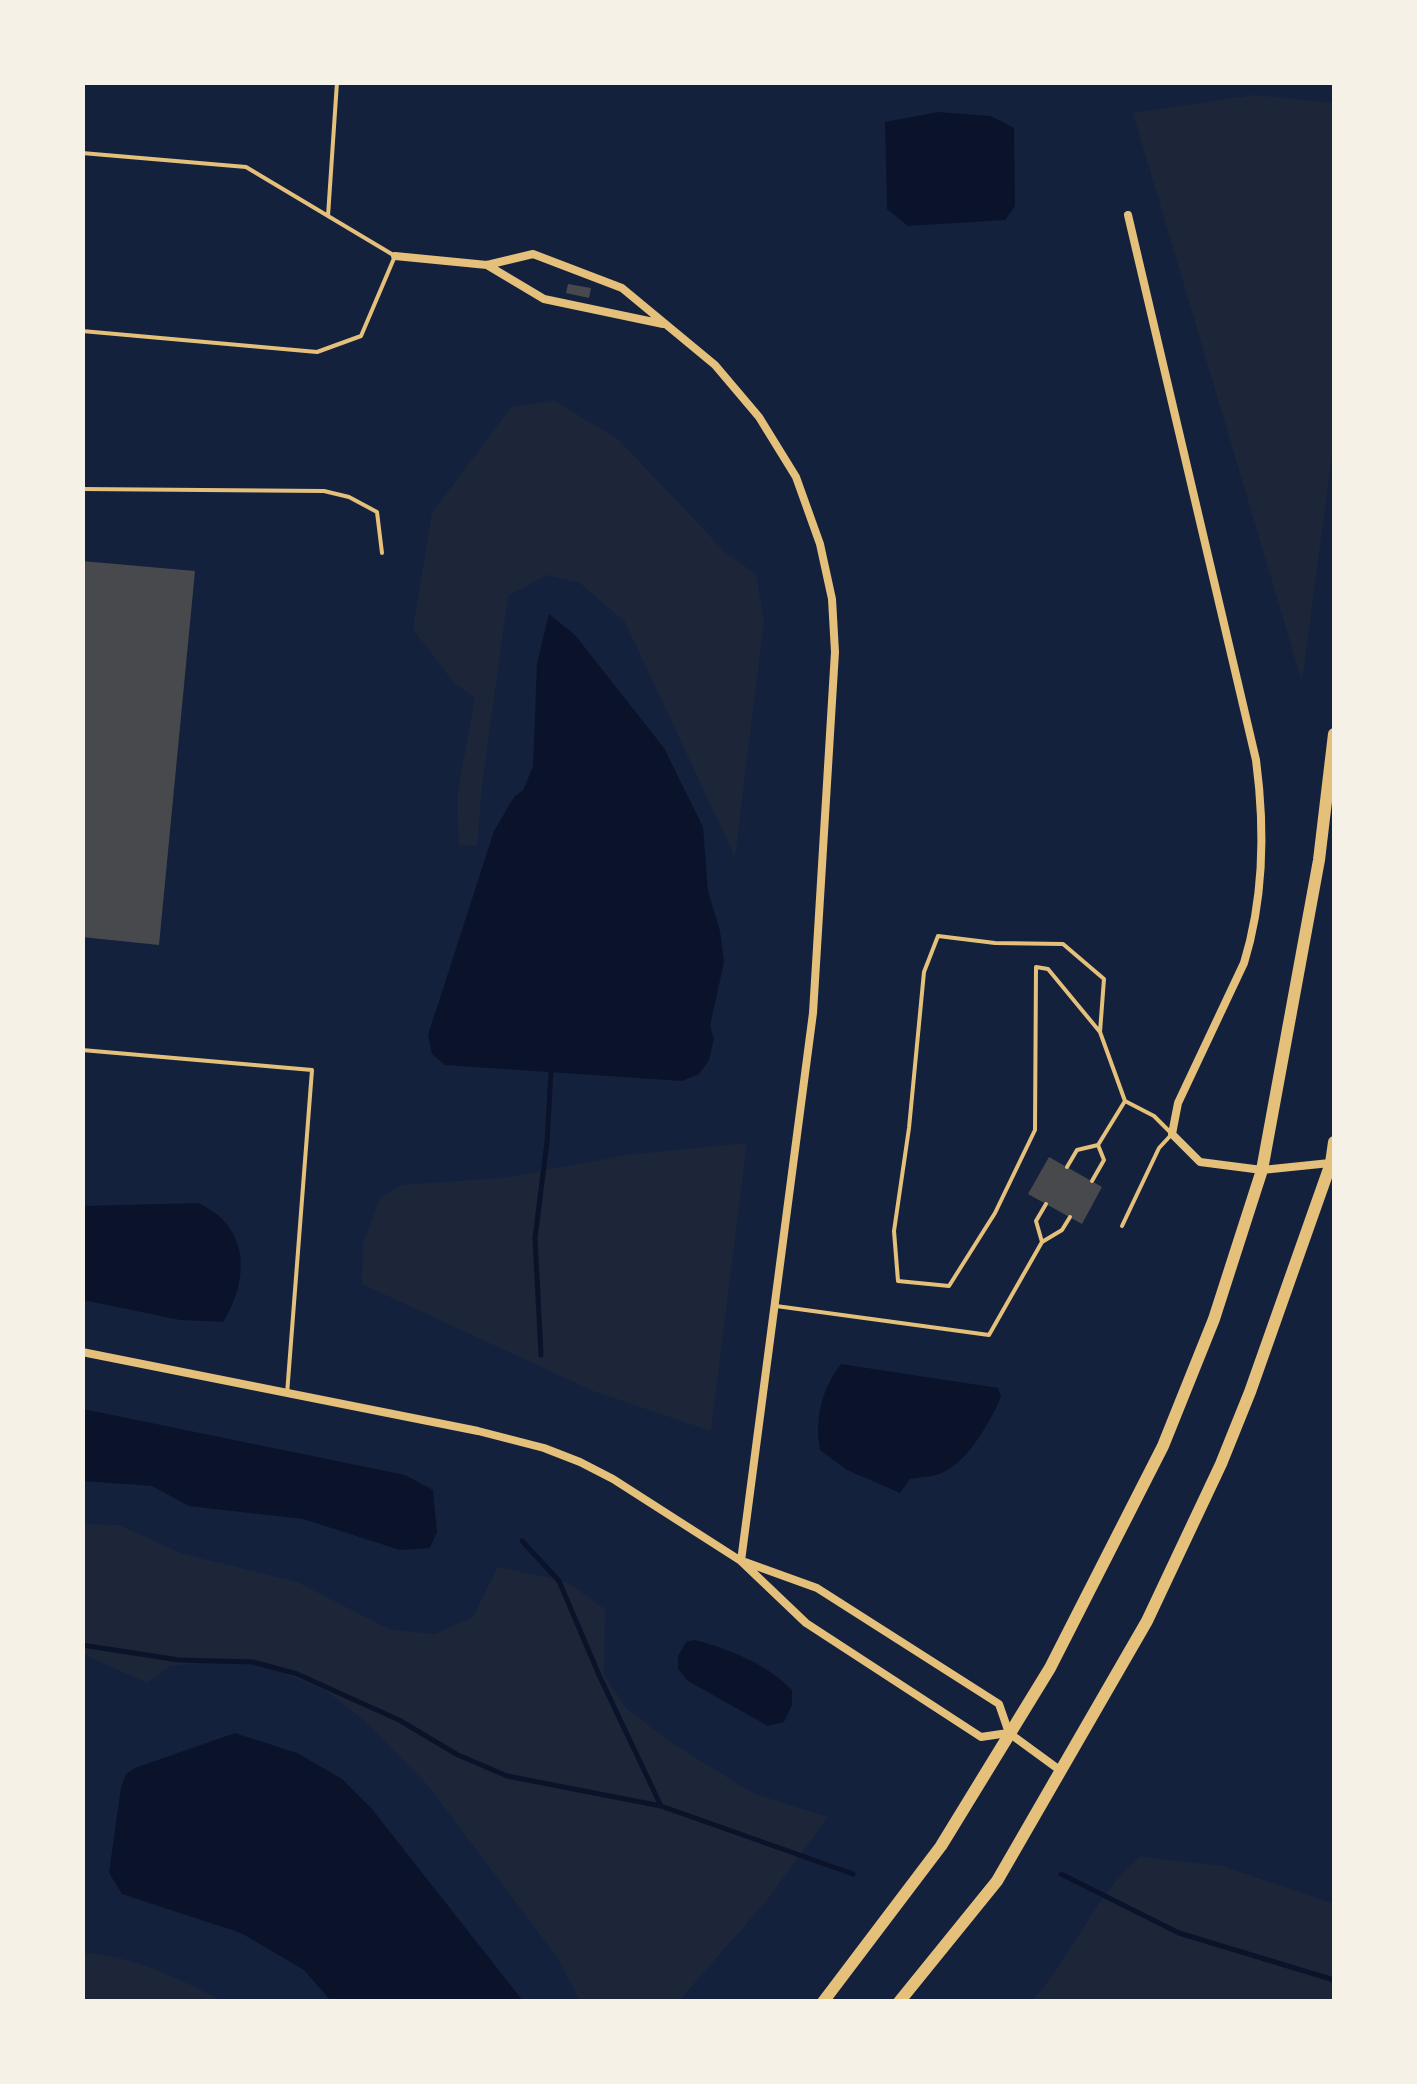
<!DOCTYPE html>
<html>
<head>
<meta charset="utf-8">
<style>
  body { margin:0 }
  #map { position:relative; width:1417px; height:2084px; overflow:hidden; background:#14213d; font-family:Helvetica,sans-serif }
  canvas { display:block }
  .frame { position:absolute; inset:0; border:85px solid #f6f1e7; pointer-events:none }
</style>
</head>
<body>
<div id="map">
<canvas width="1417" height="2084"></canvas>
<div class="frame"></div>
</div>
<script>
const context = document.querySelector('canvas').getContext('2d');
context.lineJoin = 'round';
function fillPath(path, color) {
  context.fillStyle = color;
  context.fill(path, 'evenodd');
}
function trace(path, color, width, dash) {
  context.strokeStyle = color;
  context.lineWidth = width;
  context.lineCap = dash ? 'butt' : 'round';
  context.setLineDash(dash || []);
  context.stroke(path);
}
fillPath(new Path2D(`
  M1255,95L1334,103V440L1302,682L1133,113Z
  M555,401L619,440L726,553L756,574L764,621L735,857L625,622L580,583L547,575L508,596L482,785L477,846L459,844L457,796L475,698L454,683L413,629L432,513L511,407Z
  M747,1143L711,1431L593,1391L362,1284L363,1244L380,1198L401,1185L503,1178L627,1155Z
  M83,1524L119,1525L183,1554L297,1582L391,1630L435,1634L473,1617L498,1567L567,1582L605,1609L604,1674L626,1708L669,1741L754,1794L828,1817L767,1900L679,2001H580L557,1957L430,1788L367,1723L325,1690L243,1658L170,1666L147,1683L83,1654Z
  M1140,1857L1222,1866L1334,1904V2001H1032C1072,1957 1094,1895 1140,1857Z
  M83,1953C131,1955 180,1979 222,2001H83Z`), '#1d2539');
fillPath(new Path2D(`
  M938,112L991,116L1014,128L1015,206L1005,220L908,226L887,209L885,122Z
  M549,614L575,635L664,748L703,827L708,891L720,931L724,962L710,1026L714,1039L709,1060L699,1074L682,1081L445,1065L432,1054L428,1035L494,831L514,797L523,790L533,767L537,663Z
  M198,1203C250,1226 250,1279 223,1322L180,1320L83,1300V1206Z
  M841,1364L998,1388L1001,1397C990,1422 968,1462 942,1473C933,1477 920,1477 910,1479L900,1493L847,1470L820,1450C814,1420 822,1388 841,1364Z
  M83,1409L405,1475L433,1490L437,1532L430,1548L400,1550L303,1519L189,1506L152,1486L83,1481Z
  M694,1640C728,1648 768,1665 792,1690V1705L784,1722L768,1726L688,1681L678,1669V1656L686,1642Z
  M235,1733L297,1753L342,1779L372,1809L523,2001H331L304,1970L241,1933L122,1894L109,1873L121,1787L126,1774L135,1768Z`), '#0b132b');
trace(new Path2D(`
  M541,1355L535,1238L547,1142L551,1071
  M522,1541L559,1581L599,1675L661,1806
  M82,1645L179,1660L253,1662L297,1674L399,1720L458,1755L507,1776L661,1806L853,1874
  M1061,1874L1179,1933L1334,1980`), '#0b132b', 5);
fillPath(new Path2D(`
  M568,284L591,288L589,298L566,293Z
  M82,561L195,571L159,945L82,937Z
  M1049,1157L1102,1187L1082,1224L1028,1194Z`), '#48494c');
trace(new Path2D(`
  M82,153L246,167L395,256L361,336L317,352L82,331
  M328,216L337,82
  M82,489L324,491L349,497L377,512L382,553
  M82,1050L312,1070L287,1394
  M1067,1167L1077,1150L1098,1145L1125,1101L1100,1032L1104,979L1063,944L995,943L938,936L924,972L909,1128L894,1231L898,1281L949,1286L995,1213L1035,1130L1036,967L1048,969L1100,1032
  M1092,1181L1104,1160L1098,1145
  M1122,1226L1159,1148L1172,1134L1154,1116L1125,1101
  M1042,1242L1036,1221L1046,1204
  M776,1306L989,1335L1042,1242L1062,1230L1070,1217`), '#e5c07b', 4);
trace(new Path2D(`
  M1128,215L1256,760C1265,828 1264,898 1244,963L1178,1103L1172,1134L1200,1162L1262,1170L1330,1163
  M395,256L487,265L533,254L622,288L715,365L759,417L796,477L820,544L832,599L835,652L813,1013L741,1561
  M487,265L544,299L663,324
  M82,1352L478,1431L544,1448L580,1462L613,1479L741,1561L806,1623L981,1737L1008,1733
  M745,1562L817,1588L999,1704L1009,1733L1061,1771`), '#e5c07b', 8);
trace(new Path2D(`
  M823,2002L941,1846L1050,1668L1163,1446L1214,1319L1262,1170L1319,860L1334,734
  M899,2002L997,1881L1147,1621L1221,1464L1250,1392L1331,1163L1334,1142`), '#e5c07b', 12);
</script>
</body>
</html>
